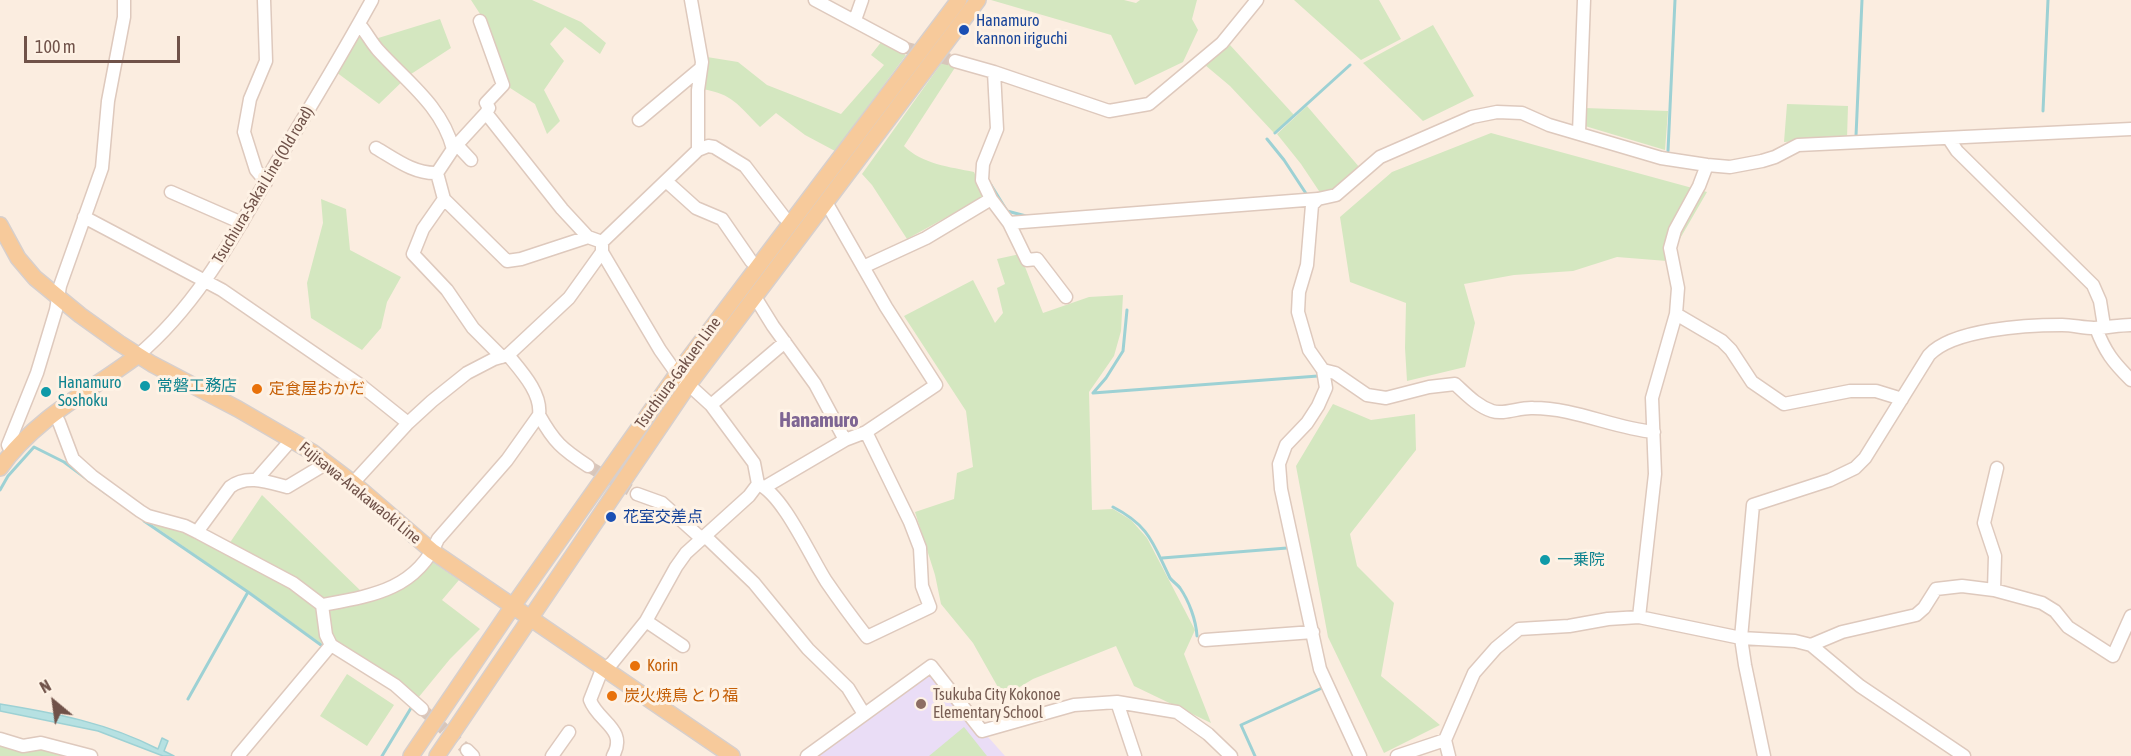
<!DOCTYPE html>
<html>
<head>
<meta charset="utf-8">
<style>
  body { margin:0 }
  #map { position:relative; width:2131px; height:756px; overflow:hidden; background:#fbede0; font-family:"Asap Condensed",sans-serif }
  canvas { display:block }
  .north { position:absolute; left:24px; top:672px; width:60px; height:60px; -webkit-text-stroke:4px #fef2e5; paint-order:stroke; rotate:331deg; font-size:16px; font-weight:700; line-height:24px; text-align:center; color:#705249 }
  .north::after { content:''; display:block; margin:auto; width:21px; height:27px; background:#705249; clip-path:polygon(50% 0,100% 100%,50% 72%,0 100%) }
  .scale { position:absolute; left:24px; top:36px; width:156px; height:27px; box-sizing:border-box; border:3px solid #705249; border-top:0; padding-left:8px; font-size:18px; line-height:21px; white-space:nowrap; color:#705249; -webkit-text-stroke:4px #fef2e5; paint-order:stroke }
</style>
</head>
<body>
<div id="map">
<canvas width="2131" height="756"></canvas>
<div class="north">N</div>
<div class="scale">100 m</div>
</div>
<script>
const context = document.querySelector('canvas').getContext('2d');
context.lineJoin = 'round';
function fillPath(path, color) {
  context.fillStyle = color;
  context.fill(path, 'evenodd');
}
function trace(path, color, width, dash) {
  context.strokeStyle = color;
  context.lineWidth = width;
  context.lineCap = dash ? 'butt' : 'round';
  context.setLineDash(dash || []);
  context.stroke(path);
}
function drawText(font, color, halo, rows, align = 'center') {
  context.font = font + ' "Asap Condensed","Noto Sans JP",sans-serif';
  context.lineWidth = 6;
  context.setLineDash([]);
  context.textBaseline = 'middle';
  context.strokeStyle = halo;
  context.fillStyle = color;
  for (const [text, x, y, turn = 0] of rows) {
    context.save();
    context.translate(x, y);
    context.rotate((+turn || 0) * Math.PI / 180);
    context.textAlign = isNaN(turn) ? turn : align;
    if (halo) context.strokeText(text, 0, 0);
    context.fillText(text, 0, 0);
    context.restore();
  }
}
fillPath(new Path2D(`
  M927,674L933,675L1005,756H816Z`), '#eaddf6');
fillPath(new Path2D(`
  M471,0H532L581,22L606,43L600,54L565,27L550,44L564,61L544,90L560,121L547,134L535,104L507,86L482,17Z
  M991,0H1124L1136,3L1140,0H1197L1192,19L1198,30L1183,62L1135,85L1111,35Z
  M1294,0H1379L1401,39L1361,60Z
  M440,19L451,48L408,76L379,104L336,72L359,33L375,39Z
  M1433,25L1474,96L1423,121L1363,63Z
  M882,41L906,55L835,151L805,135L776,113L760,127C738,105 733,94 702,89L707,57L738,62L767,85L841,114L884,65L871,55Z
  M1230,45L1294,115L1274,133L1230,86L1205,65Z
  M943,61L956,66L904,146C922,164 950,167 974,172L985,196L907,239L872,185L862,174Z
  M1787,104L1848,106L1847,138L1784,142Z
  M1307,106L1360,168L1332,191L1325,194L1319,191L1301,164L1277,134Z
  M1585,108L1668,111L1665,150L1585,126Z
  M1491,133L1707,192L1667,261L1617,257L1573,271L1514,275L1464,284L1475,323L1465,367L1407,381L1405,348L1406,303L1350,282L1340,217L1392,172Z
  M321,199L346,209L350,250L401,277L387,302L381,328L362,350L311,318L307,283L323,223Z
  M1020,254L1043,313L1089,297L1123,295L1121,331L1114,356L1089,392L1092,510L1113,509L1131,520L1147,538L1195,630L1184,654L1211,723L1134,686L1116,646L1033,679L1018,688L999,689L973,643L941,604L935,575L915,512L954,499L957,473L973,467L966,411L904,316L973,280L995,323L1003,313L997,288L1005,284L997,259Z
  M1333,404L1371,420L1415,414L1416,450L1350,534L1357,566L1394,603L1381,676L1440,725L1384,753L1328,637L1296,466Z
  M262,495L364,594L326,601L229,544Z
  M141,517L183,531L291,588L314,605L319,615L322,644L248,591Z
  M431,561L459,580L442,600L480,629L450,659L418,698L333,640L331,636L329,610L330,608L388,595Z
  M347,674L394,705L367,746L320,716Z
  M964,727L987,756H929Z
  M0,743L43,745L78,756H0Z`), '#d4e7c0');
const water = new Path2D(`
  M0,704C55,713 108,723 158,749L162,738L168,741L164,751L174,756H163L98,731L0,711Z`);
fillPath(water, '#b6e1e2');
trace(water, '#9dd1d4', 1.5);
trace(new Path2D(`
  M2043,111L2048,0
  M1275,133L1350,65
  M1856,136L1862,0
  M1267,139L1284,160L1307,195
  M1668,151L1675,0
  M991,185L1007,211L1026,216
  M1127,310L1123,351L1106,378L1093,393L1318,376
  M0,490L8,476L34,447L64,462L107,494
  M1113,507C1150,526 1153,544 1170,578C1173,582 1177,584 1180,588C1189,601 1196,620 1197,636
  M144,521L248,592L321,645
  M1162,558L1287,548
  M188,699L248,592
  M382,756L411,708
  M1255,756L1241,725L1322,688`), '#9dd1d4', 3);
trace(new Path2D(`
  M903,47L955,61
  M588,466L637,494
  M422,709L467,750`), '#d8c6ba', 12, [12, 6]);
const minor = new Path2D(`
  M264,0L266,61L250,99L244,132L256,170L266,182
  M815,0L903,47
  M855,20L862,0
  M359,24C366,32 371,42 378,50C406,81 442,106 453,149L437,173L444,199L507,261L521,259L588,237L602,242
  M955,61L994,72L1109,111L1149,104L1222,43L1257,0
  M994,72L997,129L983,164L982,180L991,199L1009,223L1027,260L1037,259L1066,297
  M486,113L562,209L588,237
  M639,120L701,68
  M1579,133L1584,0
  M1949,139L1957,151L2093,285L2100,301L2104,326
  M457,145L471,160
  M376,148C395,159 414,174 437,173
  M453,149L486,113L489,108L486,103L503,85L480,21
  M698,150L708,146L714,147L745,166L784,217L791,223
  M666,181L696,208L722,219L751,261L758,266
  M171,192L242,223
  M444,199L423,229L413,254L447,290L473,328L502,357
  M1318,199L1312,205L1307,265L1299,292L1298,312L1309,350L1323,370L1326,388L1318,406L1307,423L1286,445L1279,464L1281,489L1320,669L1360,756
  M84,217L222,290L363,387L408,423
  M1009,223L1318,199L1336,195L1380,157L1472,117L1497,112L1522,113L1549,125L1661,158L1707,165L1730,167L1762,161L1775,157L1798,145L2131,129
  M602,250V242L698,150V90L702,62L691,0
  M863,267L926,238L991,199
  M755,297L773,326L815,384L845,440
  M1676,314L1722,341L1731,350L1752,382L1784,404L1850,391H1876L1902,399
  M2096,328C2105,352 2113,362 2131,380
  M137,356C199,304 235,234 275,165C308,111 341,56 372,0
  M1323,370L1335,373L1367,395L1386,398L1429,387L1455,384C1466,394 1477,406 1492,411C1504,415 1520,407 1533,408C1575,408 1613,428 1654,432
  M711,405L785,342
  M54,414L59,422L73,459L92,476L140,511L148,516L185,526L197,532L293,583L322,605L326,635L331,645L395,685L422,709
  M539,415C554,442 562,449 588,466
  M11,452L8,445L37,373L56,310L60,286L102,168L108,101L124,17V0
  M257,479L292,439
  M353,483L408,423L432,401L467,373L494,359L508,355L569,298L602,252L660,350L677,374L711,405L754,463L758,484L749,496L686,553L676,567L646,621L612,663L601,672L590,700C598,722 628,729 613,756
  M758,484C783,494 811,558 826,581C839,600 853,619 867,637L930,607L922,586L920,548L910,522L866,432
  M765,487L845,440L866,432L936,385L886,307L826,202
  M637,494L662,503L702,539
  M197,532L230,487C247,474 268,482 287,487L327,463
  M705,536L754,583L808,649L848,688L864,714
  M1994,590L1995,556L1984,523L1997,468
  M322,605C371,596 416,590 438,539L507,460L539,415C542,393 521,371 508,355
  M1639,617L1655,474L1652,398L1676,314L1678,288L1670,248L1675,230L1699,186L1707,165
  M646,621L683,646
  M1205,640L1313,632
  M1811,645L1842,632L1916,615L1924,608L1936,589L1962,586L1994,590L2042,603L2055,611L2068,627L2113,656L2131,616
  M1117,702L1135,756
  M0,739L23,746L41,743L91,756
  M1445,740L1449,756
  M467,750L473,756
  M238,756L331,645
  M552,756L569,732
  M807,756L931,666L982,731L1074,705L1117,702L1177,712L1208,734L1231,756
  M1397,756L1445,740L1474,673L1496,648L1519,629L1569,626L1608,619L1639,617L1741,638L1795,641L1811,645L1860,686L1964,756
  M1764,756L1745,665L1741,638L1753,505L1830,480L1855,468L1865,458L1929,355C1953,329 2026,325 2062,325C2073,325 2083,328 2094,328C2106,328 2118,325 2131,325`);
const major = new Path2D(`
  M0,225L18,258L35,278L80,315L119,343L152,364L238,409L312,452L353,483L432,551L732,756
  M0,468C34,419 90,391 137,356
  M411,756L513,606L677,374L959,0
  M437,756L689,384L978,0`);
trace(minor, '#dec9bd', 15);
trace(major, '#d7cfcc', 18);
trace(minor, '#fff', 12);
trace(major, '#f7ca9b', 15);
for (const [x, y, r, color] of [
  [964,30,6,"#1a4fb4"],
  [145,386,6,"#0f9aa8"],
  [257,389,6,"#e8710a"],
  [46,392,6,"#0f9aa8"],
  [611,517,6,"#1a4fb4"],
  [1545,560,6,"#0f9aa8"],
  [635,666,6,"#e8710a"],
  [612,696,6,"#e8710a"],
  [921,704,6,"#8d6e63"]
]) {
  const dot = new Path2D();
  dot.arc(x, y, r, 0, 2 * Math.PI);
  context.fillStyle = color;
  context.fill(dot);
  trace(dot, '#fef2e5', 2);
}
drawText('16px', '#164399', '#fef2e5', [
  ["Hanamuro",976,21],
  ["kannon iriguchi",976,39],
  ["花室交差点",623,517]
], 'left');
drawText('16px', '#705249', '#fef2e5', [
  ["Tsuchiura-Sakai Line (Old road)",263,185,-59],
  ["Tsuchiura-Gakuen Line",678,373,-54],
  ["Fujisawa-Arakawaoki Line",360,493,39]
]);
drawText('16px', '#0d838f', '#fef2e5', [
  ["Hanamuro",58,383],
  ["Soshoku",58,401],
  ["常磐工務店",157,386],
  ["一乗院",1557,560]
], 'left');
drawText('16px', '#c56008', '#fef2e5', [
  ["定食屋おかだ",269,389],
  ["Korin",647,666],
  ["炭火焼鳥 とり福",624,696]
], 'left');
drawText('16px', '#785e54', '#fef2e5', [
  ["Tsukuba City Kokonoe",933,695],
  ["Elementary School",933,713]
], 'left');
drawText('bold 20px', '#7e6593', '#fef2e5', [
  ["Hanamuro",819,421]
]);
</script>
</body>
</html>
